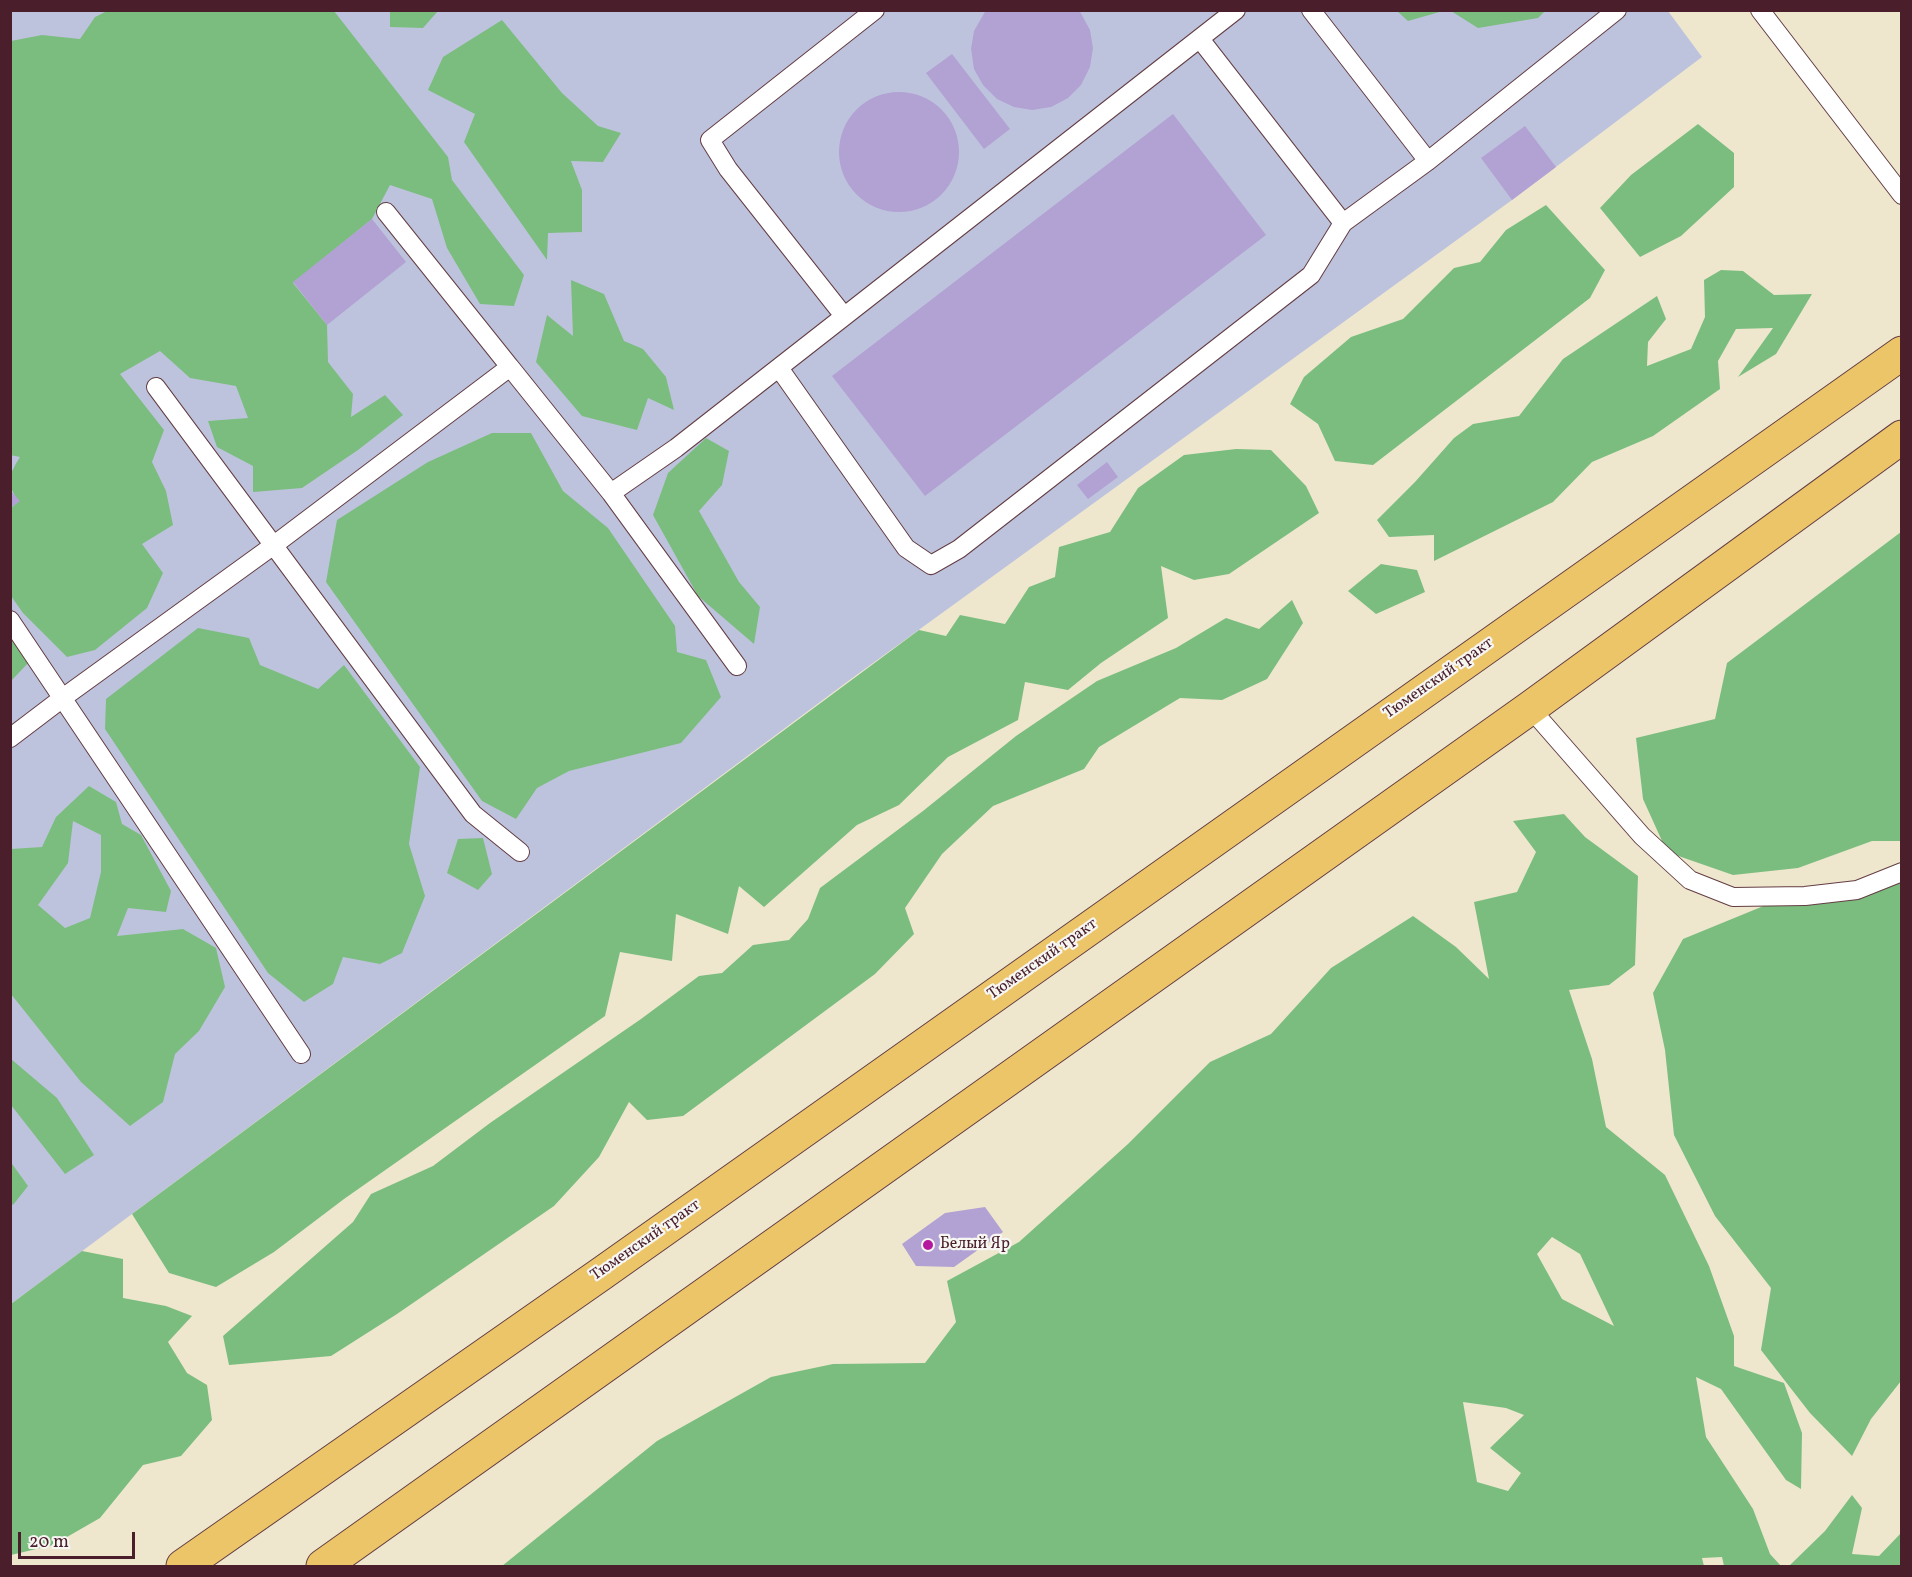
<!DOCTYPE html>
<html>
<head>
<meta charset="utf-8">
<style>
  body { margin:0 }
  #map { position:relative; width:1912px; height:1577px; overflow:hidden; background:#eee7ce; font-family:Vollkorn,serif }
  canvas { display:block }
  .frame { position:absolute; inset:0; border:12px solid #4a1f2b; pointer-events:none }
  .scale { position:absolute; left:18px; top:1532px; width:117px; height:27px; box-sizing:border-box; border:3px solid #4a1f2b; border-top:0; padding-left:8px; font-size:18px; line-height:21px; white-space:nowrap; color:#4a1f2b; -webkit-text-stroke:4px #f6f6f2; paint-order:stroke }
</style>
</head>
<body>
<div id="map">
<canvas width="1912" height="1577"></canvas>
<div class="frame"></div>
<div class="scale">20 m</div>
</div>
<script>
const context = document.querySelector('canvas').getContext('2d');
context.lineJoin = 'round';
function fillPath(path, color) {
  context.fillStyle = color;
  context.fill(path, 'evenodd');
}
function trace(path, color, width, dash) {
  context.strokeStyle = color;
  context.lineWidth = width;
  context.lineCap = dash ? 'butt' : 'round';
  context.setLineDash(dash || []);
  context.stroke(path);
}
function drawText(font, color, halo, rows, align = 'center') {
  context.font = font + ' Vollkorn,serif';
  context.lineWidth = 4.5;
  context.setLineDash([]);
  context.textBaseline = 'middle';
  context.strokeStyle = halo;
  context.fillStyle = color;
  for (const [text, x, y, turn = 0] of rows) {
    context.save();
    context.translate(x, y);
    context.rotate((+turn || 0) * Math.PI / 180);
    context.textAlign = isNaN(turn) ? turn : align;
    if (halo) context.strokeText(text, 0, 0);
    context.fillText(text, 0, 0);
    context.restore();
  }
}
fillPath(new Path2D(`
  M12,10L1668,11L1702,57L1512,200L851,679L11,1304V12Z`), '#bec3dd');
fillPath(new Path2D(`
  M107,11H334L448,157L452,180L524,275L514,306L480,304L447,248L432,199L390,185L372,219L293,283L327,325L328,362L353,394L351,417L385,395L403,415L358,450L302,488L253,492V466L217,447L208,421L248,418L236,386L190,378L160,351L120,374L164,430L152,462L166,491L173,525L142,544L163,573L147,608L95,650L67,657L23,613L11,596V508L19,501C5,483 9,475 20,457L10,455L11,41L42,35L80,39L95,17Z
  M390,11V10L438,11L423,28L390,27Z
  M1397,11H1443L1408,21Z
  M1451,11H1545L1538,18L1478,28Z
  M502,20L562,93L598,126L621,133L603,162L571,161L582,190V232L548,233L547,260L464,142L475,114L428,90L443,57Z
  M1698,124L1734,153V187L1681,236L1640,257L1600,208L1631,175Z
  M1546,205L1605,270L1590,298L1373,465L1335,461L1318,424L1290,404L1304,377L1351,337L1403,319L1454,268L1480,262L1506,230Z
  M1721,270L1743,271L1774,295L1812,294L1776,354L1738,377L1773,328L1736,329L1718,361L1720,389L1653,436L1592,462L1553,502L1434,561V535L1389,537L1377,520L1415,482L1454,438L1473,424L1519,416L1563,359L1657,296L1666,319L1648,342L1647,366L1691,349L1705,317L1704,280Z
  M571,280L604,294L624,341L643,349L666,377L674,410L648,398L637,430L582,416L536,362L547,315L573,336Z
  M492,433H531L563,491L608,528L675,626L677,652L706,660L721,697L681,743L569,771L537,788L516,819L482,801L326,582L337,520L428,462Z
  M706,438L729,451L722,485L699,511L739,582L760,607L754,644L698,596L653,515L668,473Z
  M1236,449L1271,450L1306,486L1319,513L1229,574L1194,580L1161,566L1168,618L1101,663L1068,690L1025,682L1018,720L948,757L899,805L857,825L764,907L739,886L728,934L676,914L672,961L620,952L605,1016L344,1199L274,1252L216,1287L169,1273L132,1214L919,630L946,636L960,615L1005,624L1029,587L1055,577L1059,547L1110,532L1138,488L1184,455Z
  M1901,532V841H1872L1798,868L1733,875L1667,852L1643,799L1636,738L1715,719L1727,663Z
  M1381,564L1417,570L1425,592L1376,614L1348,591Z
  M1292,600L1303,623L1267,679L1222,700L1180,698L1099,747L1084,769L993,806L942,854L905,908L914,934L875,974L683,1116L647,1120L629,1102L599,1157L554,1206L397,1314L331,1356L229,1365L223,1336L353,1222L371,1194L433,1166L490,1123L641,1019L699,976L722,973L753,945L789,940L808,919L820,888L923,811L1016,736L1097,681L1176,648L1226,618L1259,629Z
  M198,628L249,638L260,665L318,689L344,665L420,767L409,844L425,896L402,953L380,964L343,957L333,984L304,1002L268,973L105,729L106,699Z
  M10,635L30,661L11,681H10Z
  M89,786L116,802L122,824L141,835L171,891L166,912L128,908L117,936L183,929L216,948L225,987L199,1031L175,1054L163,1102L130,1126L81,1082L11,994V849L42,847L56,817ZM73,821L101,835V872L90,918L65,928L38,905L68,863Z
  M1564,814L1585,837L1638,876L1635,965L1609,985L1569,990L1592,1059L1606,1127L1665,1175L1709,1266L1734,1336V1366L1784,1383L1802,1433L1801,1489L1786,1480L1721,1389L1696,1377L1706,1437L1753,1509L1770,1554L1781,1566H1724L1722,1557L1702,1558L1704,1566H502L657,1441L771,1377L833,1364L925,1363L956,1322L947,1281L1019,1242L1128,1144L1210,1062L1271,1034L1331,968L1413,916L1456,947L1489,979L1474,902L1517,892L1536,852L1513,821ZM1552,1237L1580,1254L1614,1326L1562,1299L1537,1254ZM1463,1402L1506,1408L1524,1415L1490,1448L1521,1473L1508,1491L1477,1482Z
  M483,838L492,874L478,890L447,873L458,839Z
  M1901,876V1381L1871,1419L1852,1456L1810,1413L1761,1350L1771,1288L1715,1216L1674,1135L1665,1050L1653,993L1683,939L1766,905Z
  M11,1059L57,1098L94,1155L65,1174L11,1105Z
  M10,1161L28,1186L13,1205L11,1203Z
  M82,1251L123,1259V1298L166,1306L192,1316L168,1342L187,1373L207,1385L212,1420L181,1456L143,1465L100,1518L53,1545L11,1555V1304Z
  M1852,1495L1862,1508L1852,1554L1879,1556L1901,1533V1566H1789L1825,1531Z`), '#7bbd7f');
fillPath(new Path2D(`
  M986,10H1079L1090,30L1093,48L1090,67L1081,85L1068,98L1051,107L1032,110L1014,107L997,99L983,85L974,69L971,49L974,31Z
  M952,54L1010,129L984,149L926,73Z
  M839 152a60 60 0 1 1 120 0a60 60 0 1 1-120 0Z
  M1173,114L1266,235L925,496L832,376Z
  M1525,126L1556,167L1512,200L1481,158Z
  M372,219L406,262L327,325L293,282Z
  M1107,462L1118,477L1088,499L1077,485Z
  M10,490L20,501L10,508Z
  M985,1207L1003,1232L954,1267L916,1266L902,1244L945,1213Z`), '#b2a1d3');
const lane = new Path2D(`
  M1311,10L1428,161
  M1760,10L1902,195
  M1200,39L1343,223
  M386,212L510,367
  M844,316L728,169L710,140L875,10
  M779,368L906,548L931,565L959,549L1311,275L1343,223L1428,161L1617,10
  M156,387L473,814L520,852
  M611,493L737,666
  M10,620L301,1054
  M1530,708L1642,836L1690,880L1733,897L1805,896L1857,890L1902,872
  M10,738L64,697L274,545L510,367L611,493L676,448L1236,10`);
const primary = new Path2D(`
  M183,1566L601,1274L1902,353
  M323,1566L1530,708L1902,437`);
trace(lane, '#633d43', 20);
trace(primary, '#633d43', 35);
trace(lane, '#fff', 18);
trace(primary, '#edc569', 33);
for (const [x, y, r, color] of [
  [928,1245,6,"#b5179e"]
]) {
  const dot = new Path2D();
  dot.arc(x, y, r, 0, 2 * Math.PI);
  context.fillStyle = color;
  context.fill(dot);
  trace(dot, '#f6f6f2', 2);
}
drawText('16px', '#4a1f2b', '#f6f6f2', [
  ["Тюменский тракт",1439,679,-35],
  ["Тюменский тракт",1043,960,-35],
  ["Тюменский тракт",646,1241,-35]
]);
drawText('16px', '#4a1f2b', '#f6f6f2', [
  ["Белый Яр",940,1245]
], 'left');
</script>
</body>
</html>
